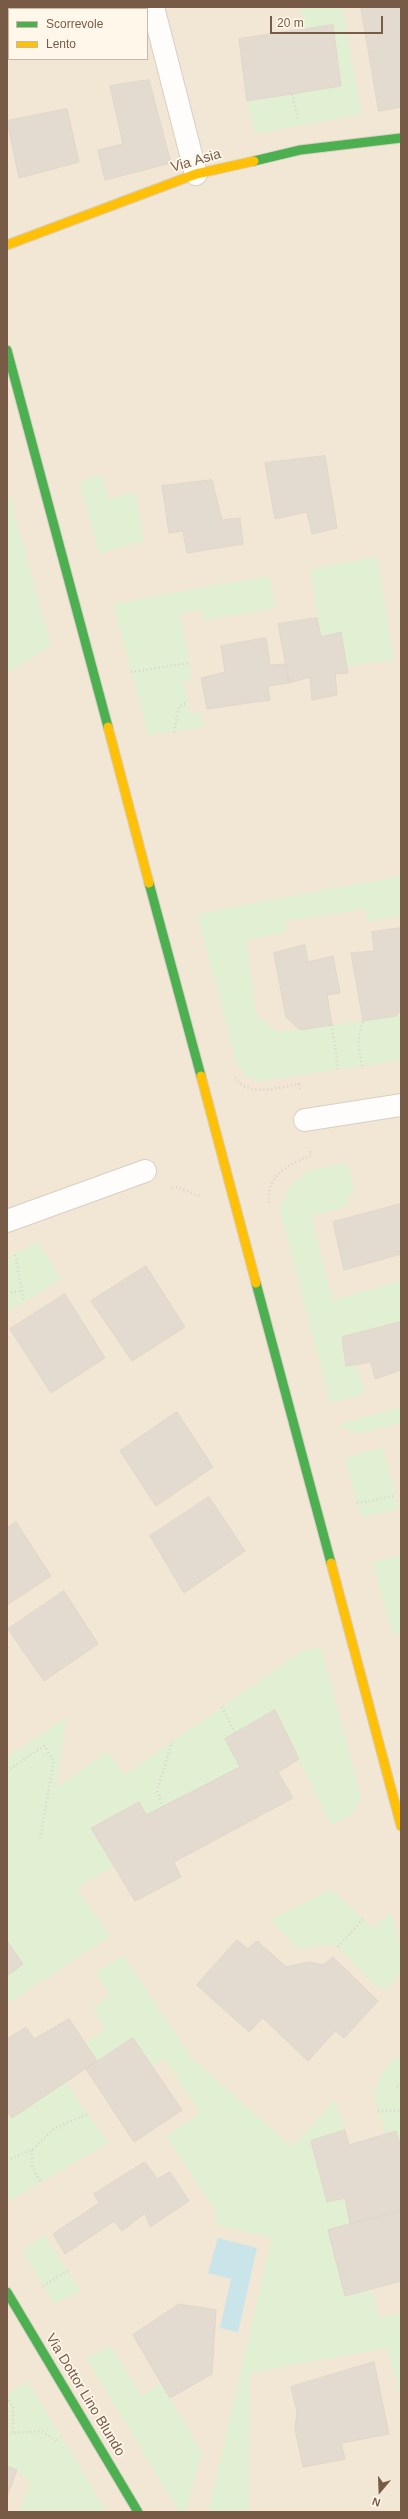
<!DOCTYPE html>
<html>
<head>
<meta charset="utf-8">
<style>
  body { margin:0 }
  #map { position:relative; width:408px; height:2519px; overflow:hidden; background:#f8f3e8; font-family:Arial,sans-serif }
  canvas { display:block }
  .frame { position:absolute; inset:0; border:8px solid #785b47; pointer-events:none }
  .legend { position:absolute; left:8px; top:8px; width:140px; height:52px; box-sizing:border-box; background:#fff8ea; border:1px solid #c9b9a9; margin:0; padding:5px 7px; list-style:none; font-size:12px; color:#785b47 }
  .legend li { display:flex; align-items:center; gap:8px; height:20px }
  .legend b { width:20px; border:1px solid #c9b9a9 }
  .north { position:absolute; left:360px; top:2471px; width:40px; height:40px; -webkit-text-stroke:3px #fff8ea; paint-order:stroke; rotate:199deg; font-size:11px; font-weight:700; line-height:16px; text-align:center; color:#785b47 }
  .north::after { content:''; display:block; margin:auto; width:14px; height:18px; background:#785b47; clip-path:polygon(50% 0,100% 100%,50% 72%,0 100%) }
  .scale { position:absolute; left:270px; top:16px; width:113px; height:18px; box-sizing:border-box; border:2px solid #785b47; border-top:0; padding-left:5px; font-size:12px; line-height:14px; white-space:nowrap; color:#785b47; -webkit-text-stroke:3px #fff8ea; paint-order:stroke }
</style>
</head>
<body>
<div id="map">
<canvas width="408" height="2519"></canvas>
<div class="frame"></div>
<ul class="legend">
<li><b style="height:5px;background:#4caf50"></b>Scorrevole</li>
<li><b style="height:5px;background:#ffc107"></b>Lento</li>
</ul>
<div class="north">N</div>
<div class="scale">20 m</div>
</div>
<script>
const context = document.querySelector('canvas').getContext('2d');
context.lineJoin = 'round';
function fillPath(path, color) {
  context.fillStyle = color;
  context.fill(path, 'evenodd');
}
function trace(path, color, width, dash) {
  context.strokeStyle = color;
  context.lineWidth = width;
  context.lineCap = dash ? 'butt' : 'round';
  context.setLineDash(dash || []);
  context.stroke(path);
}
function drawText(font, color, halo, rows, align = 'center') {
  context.font = font + ' Arial,sans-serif';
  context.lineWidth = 3.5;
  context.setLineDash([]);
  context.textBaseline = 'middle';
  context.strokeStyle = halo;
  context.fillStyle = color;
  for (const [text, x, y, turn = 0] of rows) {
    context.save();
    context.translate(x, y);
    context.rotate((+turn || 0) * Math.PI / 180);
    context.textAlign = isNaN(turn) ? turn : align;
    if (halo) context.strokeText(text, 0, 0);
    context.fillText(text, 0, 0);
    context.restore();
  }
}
fillPath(new Path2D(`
  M7,7H401V2512H7ZM9,9H147V59H9Z`), '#f2e6d5');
fillPath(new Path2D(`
  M300,7H342L362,114L255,134L247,101L340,86L333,25L305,29Z
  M101,475L109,498L136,493L144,541L99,554L79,481Z
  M7,487L51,645L7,674Z
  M377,557L394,660L347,666L341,633L321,637L310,569Z
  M269,576L276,608L204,620L200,609L180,614L192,679L183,682L190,714L201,712L203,727L148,735L113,604Z
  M401,876V916L368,921L366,909L285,921L286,932L246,940L256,1015L278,1032L401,1016V1060L260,1081L247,1077L237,1064L197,914Z
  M348,1163L354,1190L344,1207L311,1216L333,1300L401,1281V1322L342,1338L346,1366L357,1364L364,1394L330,1403L280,1211L288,1187L309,1170Z
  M39,1242L61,1279L7,1313V1257Z
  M401,1407V1423L357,1434L337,1425Z
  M383,1447L399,1509L361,1517L345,1458Z
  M401,1555V1632L392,1634L373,1562Z
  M321,1648L361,1797L351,1815L331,1825L274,1710L225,1739L240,1767L146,1815L91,1828L114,1866L77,1888L110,1936L7,2004V1757L66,1717L57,1787L108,1751L124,1775L302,1651Z
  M331,1889L373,1928L391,1912L401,1951V1972L386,1990L377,1987L338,1947L323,1944L299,1949L270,1920Z
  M123,1955L191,2057L292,2147L335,2099L345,2130L311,2142L327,2201L345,2198L350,2224L328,2230L345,2296L372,2288L378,2317L401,2314V2401L387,2348L250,2373L249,2512H208L272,2237L216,2225L215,2209L166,2136L200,2113L164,2058L152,2067L132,2038L97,2061L85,2043L105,2030L94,2009L109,1995L96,1972Z
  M401,2057V2148L385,2135L374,2095L382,2072L393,2059Z
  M66,2082L108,2143L7,2202V2111L12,2118Z
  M44,2235L81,2291L54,2304L22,2251Z
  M110,2345L141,2395L161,2384L202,2452L186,2512H179L86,2358Z
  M28,2381L107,2512H19L31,2482L17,2470L7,2466V2394Z`), '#e1f0d2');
fillPath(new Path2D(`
  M218,2238L257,2248L238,2332L220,2328L231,2279L208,2273Z`), '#c9e5e9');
const building = new Path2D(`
  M7,7H123L124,9H9V43L7,44Z
  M361,7H401V107L379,111Z
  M333,25L341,86L247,101L239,39Z
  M149,80L171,163L105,180L98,150L123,144L110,86Z
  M67,109L79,162L19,178L7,121Z
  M325,456L337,528L312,534L307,512L275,519L265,463Z
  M212,480L222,520L240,518L243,544L187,553L183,531L169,533L162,486Z
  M317,618L321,637L341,632L348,673L335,674L337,695L312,700L310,677L289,683L278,624Z
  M266,638L270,665L286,664L289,683L268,686L270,700L207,709L201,678L225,672L221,646Z
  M401,928V1011L396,1016L363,1021L351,953L374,951L372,932Z
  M305,945L308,962L333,956L340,993L327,995L332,1025L300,1030L286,1017L274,953Z
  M401,1204V1254L344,1270L333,1222Z
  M146,1266L185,1327L132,1361L91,1301Z
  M65,1294L105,1358L51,1393L10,1329Z
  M401,1322V1370L375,1379L371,1362L346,1366L342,1337Z
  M177,1412L213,1467L156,1506L120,1451Z
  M209,1497L245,1551L184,1593L150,1536Z
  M16,1522L51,1576L7,1605V1528Z
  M64,1591L98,1644L44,1681L8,1629Z
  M275,1710L299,1759L278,1772L293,1798L174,1862L181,1877L135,1901L91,1828L139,1802L146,1815L240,1767L225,1739Z
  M237,1940L248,1949L257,1941L286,1967L309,1962L323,1965L333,1957L378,2001L344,2038L335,2031L308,2061L263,2018L249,2032L197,1985Z
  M7,1941L23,1964L7,1976Z
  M69,2019L97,2061L12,2118L7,2111V2039L26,2027L34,2039Z
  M133,2038L182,2110L134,2142L86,2069Z
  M345,2130L349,2145L396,2131L401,2148V2211L350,2224L345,2198L327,2202L311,2141Z
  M145,2162L157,2179L170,2172L189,2201L150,2227L145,2213L122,2231L114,2221L65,2254L53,2234L99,2203L94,2194Z
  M401,2211V2281L345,2296L328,2230Z
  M179,2304L216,2310L212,2374L170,2398L133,2335Z
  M374,2362L389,2434L341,2443L345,2459L303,2467L295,2429L297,2412L291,2387Z
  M7,2466L17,2470L7,2497Z`);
fillPath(building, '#e4dbd0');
trace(building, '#e1d6ca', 1);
const street = new Path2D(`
  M153,7L196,174
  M305,1120L401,1105
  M7,1221L145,1171`);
const fast = new Path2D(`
  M254,161L300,150L401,138
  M7,350L108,727
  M149,883L201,1076
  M256,1283L331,1563
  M7,2292L138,2512`);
const slow = new Path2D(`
  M7,245L196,174L254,161
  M108,727L149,883
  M201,1076L256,1283
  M331,1563L401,1826`);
trace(street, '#d6cfc6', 24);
trace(fast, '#d7cfc5', 11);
trace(slow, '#d7cfc5', 11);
trace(new Path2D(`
  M292,94L298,119
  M131,672L189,663
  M174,732L179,706L188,703
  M332,1025L338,1070
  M362,1066L358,1040L363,1021
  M235,1078C249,1098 280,1087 299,1084L300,1090
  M172,1188L178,1187L201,1197
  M269,1203C267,1174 288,1165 311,1155L310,1150
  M15,1255L24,1302
  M7,1293L21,1291
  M357,1503L396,1496
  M222,1707L235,1733
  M7,1771L44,1746L54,1761L40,1838
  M163,1807L157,1791L172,1742
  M338,1947L363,1919
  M397,2086L401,2089
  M378,2111H401
  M32,2150V2167L41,2182
  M7,2160L32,2150L55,2128L88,2114
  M43,2286L68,2271
  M7,2397L13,2407V2433
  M7,2436L13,2433L41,2431L57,2441`), '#dad2cb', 2.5, [1, 3]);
trace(street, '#fefdfc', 22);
trace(fast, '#4caf50', 9);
trace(slow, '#ffc107', 9);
drawText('14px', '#785b47', '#fff8ea', [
  ["Via Asia",196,161,-16],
  ["Via Dottor Lino Blundo",85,2395,59]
]);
</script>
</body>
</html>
